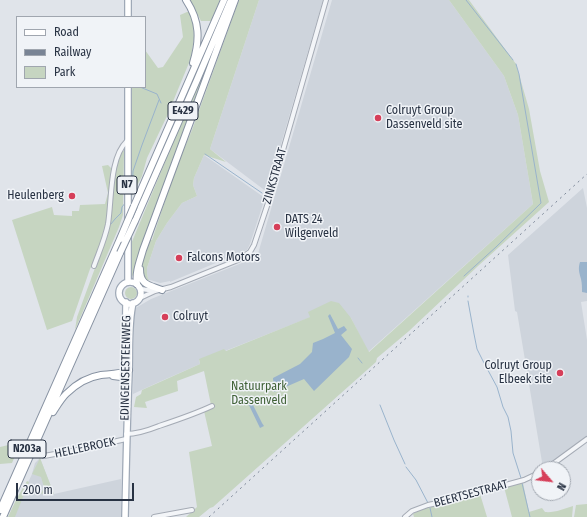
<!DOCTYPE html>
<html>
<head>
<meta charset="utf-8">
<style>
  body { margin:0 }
  #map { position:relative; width:587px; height:517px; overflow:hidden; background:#e0e4ea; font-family:"Fira Sans Condensed",sans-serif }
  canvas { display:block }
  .legend { position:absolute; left:16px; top:16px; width:130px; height:72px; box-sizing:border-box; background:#f0f3f7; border:1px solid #a0a6af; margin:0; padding:5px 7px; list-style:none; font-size:12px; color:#283243 }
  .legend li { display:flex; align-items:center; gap:8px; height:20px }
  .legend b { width:20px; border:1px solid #a0a6af }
  .north { position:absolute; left:531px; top:461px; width:40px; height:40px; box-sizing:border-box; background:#f0f3f7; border:1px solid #a0a6af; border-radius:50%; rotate:118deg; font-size:11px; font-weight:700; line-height:16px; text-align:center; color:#283243 }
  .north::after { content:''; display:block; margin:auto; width:14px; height:18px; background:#d63e59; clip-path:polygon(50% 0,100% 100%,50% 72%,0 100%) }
  .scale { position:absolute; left:16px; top:483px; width:118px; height:18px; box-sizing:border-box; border:2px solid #283243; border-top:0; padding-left:5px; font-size:12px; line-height:14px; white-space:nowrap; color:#283243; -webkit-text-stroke:3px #f0f3f7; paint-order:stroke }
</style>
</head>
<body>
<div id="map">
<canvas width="587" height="517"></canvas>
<ul class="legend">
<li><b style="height:5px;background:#fff"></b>Road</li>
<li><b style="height:5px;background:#798495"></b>Railway</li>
<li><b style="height:11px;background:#c6d5c1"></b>Park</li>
</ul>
<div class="north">N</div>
<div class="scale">200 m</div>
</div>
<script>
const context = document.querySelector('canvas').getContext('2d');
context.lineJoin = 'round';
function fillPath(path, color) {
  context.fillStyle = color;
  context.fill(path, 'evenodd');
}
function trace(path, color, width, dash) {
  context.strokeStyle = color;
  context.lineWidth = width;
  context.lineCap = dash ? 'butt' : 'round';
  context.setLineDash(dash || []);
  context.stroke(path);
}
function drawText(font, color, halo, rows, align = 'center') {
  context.font = font + ' "Fira Sans Condensed",sans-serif';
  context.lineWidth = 3;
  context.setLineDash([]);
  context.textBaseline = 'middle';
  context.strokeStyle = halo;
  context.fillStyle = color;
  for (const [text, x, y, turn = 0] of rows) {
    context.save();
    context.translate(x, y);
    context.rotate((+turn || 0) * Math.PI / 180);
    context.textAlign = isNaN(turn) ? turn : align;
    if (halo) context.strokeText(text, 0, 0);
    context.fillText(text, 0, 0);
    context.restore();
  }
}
fillPath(new Path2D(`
  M259,0H323L267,192L210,149Z
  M332,0H449L504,76L518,115L533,204L368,352L351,318L309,312L311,317L225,351L199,360L200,364L159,382L133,394L134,309L151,299L257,257Z
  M204,155L265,198L250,244L247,250L170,282V281L160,283L150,280L148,279L147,273V268L156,241L167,223L182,203L197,196L193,185L194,178Z
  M583,188L587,208V301L581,302L587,340V437L543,468L517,312L515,311L508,255Z
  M40,458L54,494L121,479V517H12L32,474L35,463Z`), '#ced4dc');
fillPath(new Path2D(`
  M190,0H220L211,21H201Z
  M239,0H259L210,149L226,162L204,155L194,178L193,185L197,196L182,203L167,223L156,241L147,268V273L148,279L150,280L146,281C145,279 143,277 142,275C138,267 147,249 150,240H152L176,168L192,130Z
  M449,0H469L516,64L529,109L540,171L549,202L478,266L409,331L377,358L376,362L213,507L210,508L199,517H186L197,507L189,452L212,446L204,411L211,405L204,371L177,381L178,391L145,402L147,408L134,407L136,397L141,394L142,390L200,364L199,359L224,349L226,351L310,317L308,312L331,301L339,303L351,318L369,352L533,204L518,115L504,76Z
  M187,12H189L193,20L194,38L191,58L167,116L147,158L142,176L130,200L132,168L131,87H145V50L158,68L163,67L183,37L180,15Z
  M212,49L215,50L142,243L134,278L132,275L131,244Z
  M122,151H124L123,215L119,227L75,330L77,317L106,238L90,269L72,321L47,330L12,220L52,207L54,215L72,216V211H79L80,205L105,204L108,193L102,166L108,165L111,168L110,186Z
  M125 293a6 6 0 1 1 12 0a6 6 0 1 1-12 0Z
  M21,442L12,463L0,464V447Z
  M40,458L54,494L52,495L51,492L41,494L44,487L41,477L32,474Z
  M27,481L29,482L15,517H8L17,498Z
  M523,483L529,512L542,508L545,512C554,513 564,509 573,506L572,517H512L504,487Z
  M480,494L487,517H414L413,514L420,510Z
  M587,504V517H574L576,505Z`), '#c6d5c1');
fillPath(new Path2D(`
  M580,262H587V293L582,292C582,288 582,283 581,279C579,272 578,268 580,262Z
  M330,314L338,329L344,326L347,330L341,335L352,349L349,357L314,391L304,379L274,392L273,378L300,364L312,352L313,343L323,339L335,333L328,316Z
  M248,397H249L262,423L264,426L260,428L246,399Z`), '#99b3cc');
trace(new Path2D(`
  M466,0L513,60
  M140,87L157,94L161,103
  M205,154L262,193
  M131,194L132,192L133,171L142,145L159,100
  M111,224L115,219L121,213L122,207L126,202
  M464,276L496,247L541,203L519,74L516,64
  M468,296V297
  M468,301L474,334L477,349L483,361L497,387L503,407L508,417L511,431L513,453L521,478
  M358,358L362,363
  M380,405L394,440L405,464
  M406,467L416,480L428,503
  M522,483L530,517
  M430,508L432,517`), '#99b3cc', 1);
const minor = new Path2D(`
  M94,266C99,252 105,239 108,224C112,200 109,158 127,141
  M141,289L155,291
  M140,298L155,291L171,287L238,260L250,252L254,245L267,206L326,0
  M126,434C138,434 149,430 159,426C177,420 195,414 212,406
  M44,456L82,449L126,439
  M546,469L587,439
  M154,517L192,510
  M405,517L412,511L428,505L447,501L524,480L539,473`);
const major = new Path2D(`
  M128,17V0
  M128,87V282
  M119 293a11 11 0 1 1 22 0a11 11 0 1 1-22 0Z
  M125,376L126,302
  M125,517C126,469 127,421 129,373C130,352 128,323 133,303`);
const highway = new Path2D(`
  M186,0C200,21 200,40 193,63
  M134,206L224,0
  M135,221L197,80L231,0
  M140,269C140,286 150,285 162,290
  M137,284C135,272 140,261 143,250L235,0
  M113,376L121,377L125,379
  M53,412C57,406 61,399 66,394C76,384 88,377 101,375C110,374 121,374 129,370
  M0,510L120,239
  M3,517L120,253`);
trace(minor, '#a5abb5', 6);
trace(major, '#9fa9b7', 8);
trace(highway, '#8792a2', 8);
trace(minor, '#f3f5f8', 4);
trace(major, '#fff', 5.5);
trace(highway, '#fff', 6);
trace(new Path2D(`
  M209,517L587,174`), '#798495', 1, [2, 4]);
const highwayBridge = new Path2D(`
  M120,239L134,206
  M120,253L135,221`);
trace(highwayBridge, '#8792a2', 8, []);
trace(highwayBridge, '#fff', 6);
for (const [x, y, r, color] of [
  [378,118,4,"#d63e59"],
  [72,196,4,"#d63e59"],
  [277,227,4,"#d63e59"],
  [179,258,4,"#d63e59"],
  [165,317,4,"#d63e59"],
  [560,373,4,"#d63e59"]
]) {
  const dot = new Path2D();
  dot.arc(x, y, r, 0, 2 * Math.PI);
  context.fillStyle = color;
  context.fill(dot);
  trace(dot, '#f0f3f7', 1.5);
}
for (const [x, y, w] of [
  [183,111,30],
  [127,185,20],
  [27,449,38]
]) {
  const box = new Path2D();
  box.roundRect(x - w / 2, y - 9, w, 18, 3);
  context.fillStyle = '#f0f3f7';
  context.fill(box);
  trace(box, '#283243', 1);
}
drawText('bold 11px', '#283243', null, [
  ["E429",183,111],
  ["N7",127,185],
  ["N203a",27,449]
]);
drawText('12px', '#283243', '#f0f3f7', [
  ["Colruyt Group",386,111],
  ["Dassenveld site",386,125],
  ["Heulenberg",64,196,"right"],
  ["DATS 24",285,220],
  ["Wilgenveld",285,234],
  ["Falcons Motors",187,258],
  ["Colruyt",173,317],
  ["Colruyt Group",552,366,"right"],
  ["Elbeek site",552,380,"right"]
], 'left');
drawText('12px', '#283243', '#f0f3f7', [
  ["ZINKSTRAAT",275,176,-74],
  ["EDINGENSESTEENWEG",126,368,-89],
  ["HELLEBROEK",85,448,-12],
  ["BEERTSESTRAAT",471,494,-15]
]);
drawText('12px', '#3d5f34', '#f0f3f7', [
  ["Natuurpark",259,387],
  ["Dassenveld",259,401]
]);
</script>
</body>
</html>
